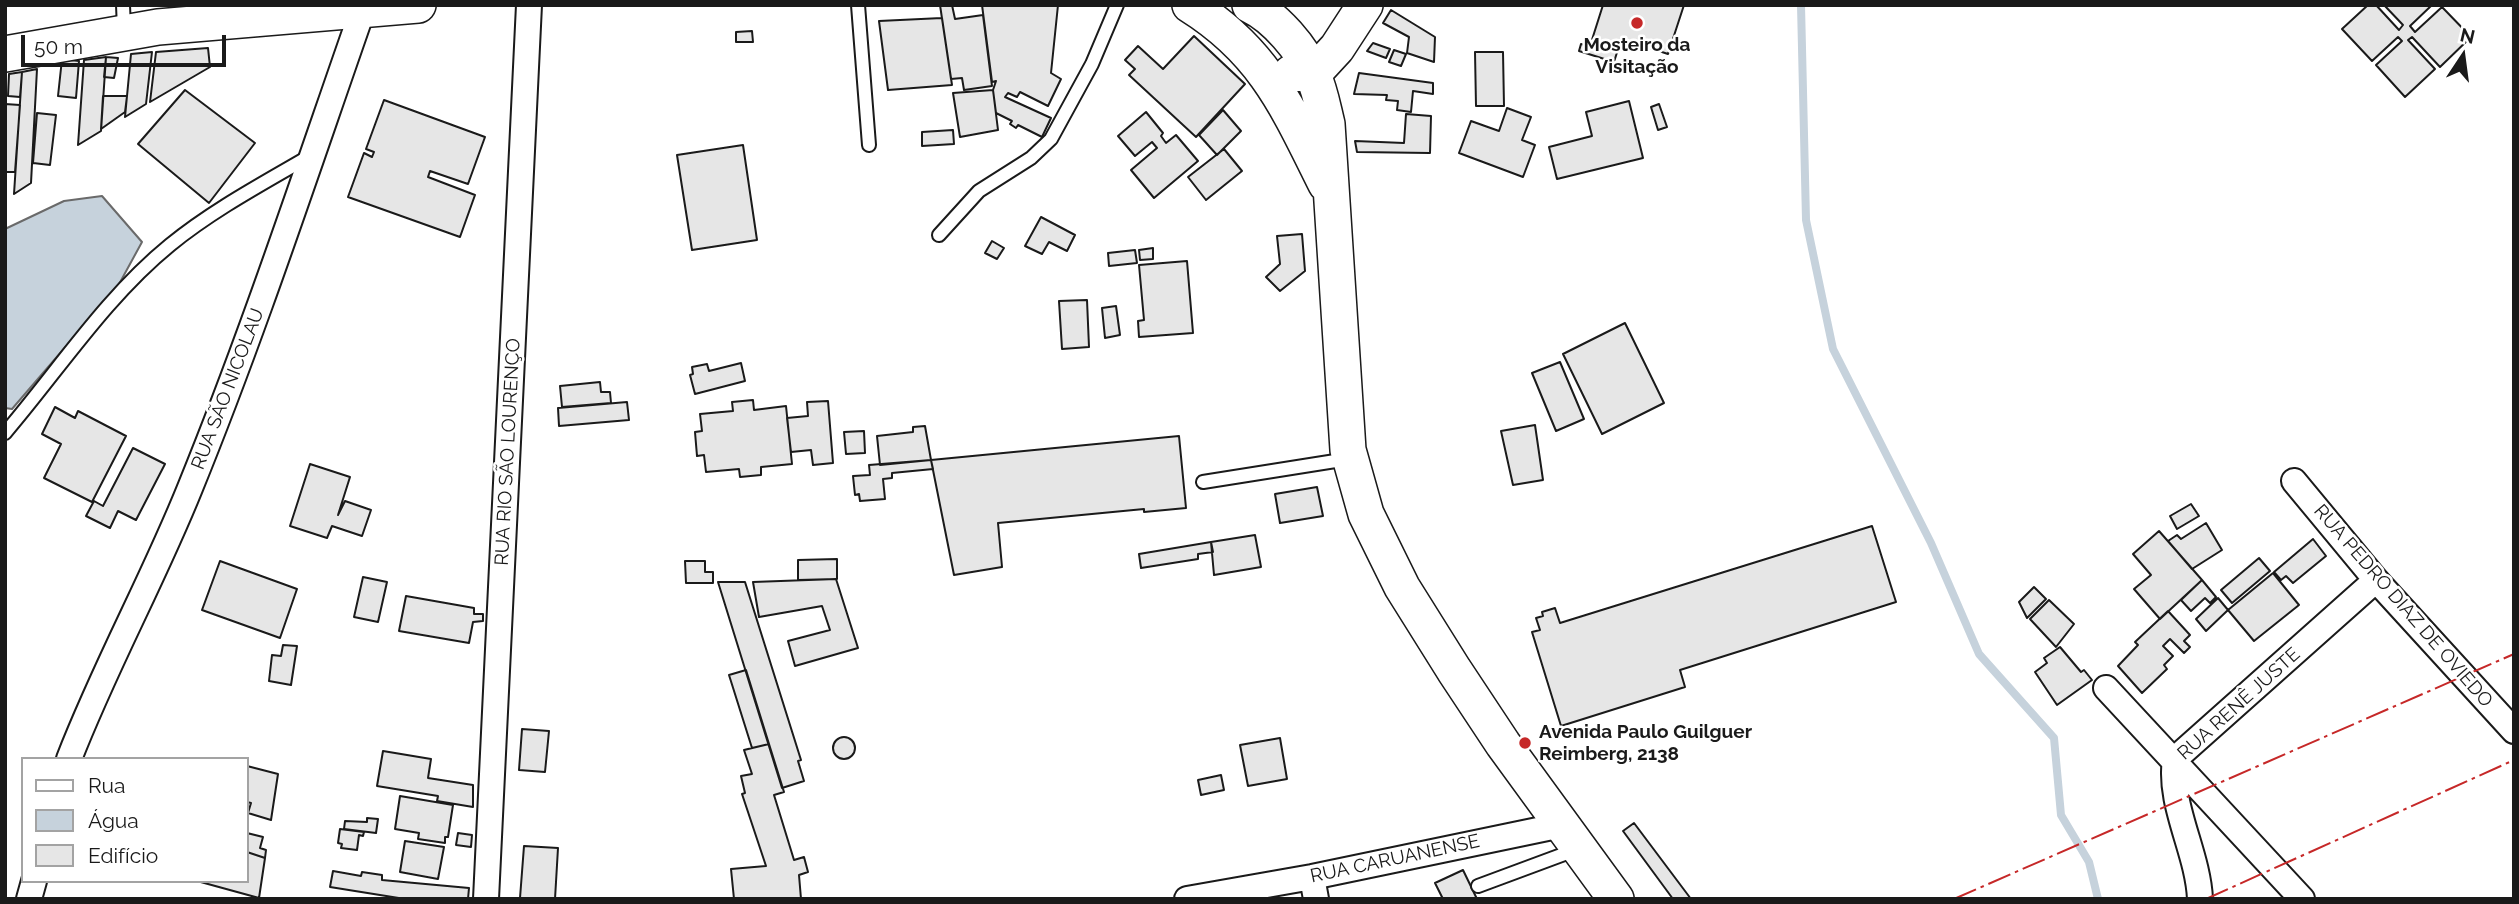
<!DOCTYPE html>
<html>
<head>
<meta charset="utf-8">
<style>
  body { margin:0 }
  #map { position:relative; width:2519px; height:904px; overflow:hidden; background:#fff; font-family:Raleway,sans-serif }
  canvas { display:block }
  .frame { position:absolute; inset:0; border:7px solid #1a1a1a; pointer-events:none }
  .legend { position:absolute; left:21px; top:757px; width:228px; height:126px; box-sizing:border-box; background:#fff; border:2px solid #a3a3a3; margin:0; padding:9px 12px; list-style:none; font-size:21px; color:#1a1a1a }
  .legend li { display:flex; align-items:center; gap:14px; height:35px }
  .legend b { width:35px; border:2px solid #a3a3a3 }
  .north { position:absolute; left:2428px; top:21px; width:70px; height:70px; -webkit-text-stroke:5px #fff; paint-order:stroke; rotate:13deg; font-size:19px; font-weight:700; line-height:28px; text-align:center; color:#1a1a1a }
  .north::after { content:''; display:block; margin:auto; width:24px; height:32px; background:#1a1a1a; clip-path:polygon(50% 0,100% 100%,50% 72%,0 100%) }
  .scale { position:absolute; left:21px; top:35px; width:205px; height:32px; box-sizing:border-box; border:4px solid #1a1a1a; border-top:0; padding-left:9px; font-size:21px; line-height:24px; white-space:nowrap; color:#1a1a1a; -webkit-text-stroke:5px #fff; paint-order:stroke }
</style>
</head>
<body>
<div id="map">
<canvas width="2519" height="904"></canvas>
<div class="frame"></div>
<ul class="legend">
<li><b style="height:9px;background:#fff"></b>Rua</li>
<li><b style="height:19px;background:#c6d2dc"></b>Água</li>
<li><b style="height:19px;background:#e6e6e6"></b>Edifício</li>
</ul>
<div class="north">N</div>
<div class="scale">50 m</div>
</div>
<script>
const context = document.querySelector('canvas').getContext('2d');
context.lineJoin = 'round';
function fillPath(path, color) {
  context.fillStyle = color;
  context.fill(path, 'evenodd');
}
function trace(path, color, width, dash) {
  context.strokeStyle = color;
  context.lineWidth = width;
  context.lineCap = dash ? 'butt' : 'round';
  context.setLineDash(dash || []);
  context.stroke(path);
}
function drawText(font, color, halo, rows, align = 'center') {
  context.font = font + ' Raleway,sans-serif';
  context.lineWidth = 5;
  context.setLineDash([]);
  context.textBaseline = 'middle';
  context.strokeStyle = halo;
  context.fillStyle = color;
  for (const [text, x, y, turn = 0] of rows) {
    context.save();
    context.translate(x, y);
    context.rotate((+turn || 0) * Math.PI / 180);
    context.textAlign = isNaN(turn) ? turn : align;
    if (halo) context.strokeText(text, 0, 0);
    context.fillText(text, 0, 0);
    context.restore();
  }
}
const water = new Path2D(`
  M102,196L142,242L118,286L12,409L5,408V229L64,201Z`);
fillPath(water, '#c6d2dc');
trace(water, '#6a6a6a', 2);
trace(new Path2D(`
  M1801,5L1806,220L1833,349L1931,543L1979,654L2054,738L2061,815L2089,862L2098,899`), '#c6d2dc', 8);
const building = new Path2D(`
  M940,5H952L955,19L983,15L992,86L964,90L962,78L951,79Z
  M982,5H1058L1051,73L1061,79L1048,106L1020,92L1017,97L1008,93L1005,97L1051,118L1042,137L1018,125L1016,128L1010,124L1012,121L996,113L993,90L996,81L992,82Z
  M1603,5H1684L1668,54L1628,41L1626,48L1619,46L1614,62L1579,51L1581,44L1590,46Z
  M2368,5H2376L2399,30L2403,25L2384,5H2432L2410,26L2415,32L2442,7L2471,37L2440,67L2412,37L2408,40L2435,69L2405,97L2376,65L2402,41L2398,37L2372,61L2342,29Z
  M1391,10L1435,37L1434,62L1407,53L1409,37L1383,23Z
  M942,18L952,85L888,90L879,21Z
  M752,31L753,42H736V32Z
  M1194,36L1245,84L1196,137L1129,75L1135,69L1125,60L1138,46L1163,69Z
  M1373,43L1390,49L1386,58L1367,51Z
  M208,48L210,67L150,102L156,52Z
  M1394,50L1406,54L1401,66L1389,62Z
  M152,52L146,104L125,117L131,54Z
  M1475,52H1503L1504,106H1476Z
  M106,57L101,131L78,145L84,60Z
  M106,57L118,58L114,78L104,77Z
  M62,59L79,61L76,98L58,96Z
  M37,69L31,183L14,194L22,72Z
  M22,72L20,97L8,96L9,74Z
  M1359,73L1433,83V94L1413,91L1411,112L1397,110L1398,101L1386,100L1387,95L1354,94Z
  M185,90L255,143L209,203L138,144Z
  M993,90L998,130L960,137L953,93Z
  M103,96H127L125,112L101,129Z
  M384,100L485,137L468,184L430,171L428,177L475,195L460,237L348,197L364,153L372,157L374,152L366,149Z
  M1629,101L1643,158L1557,179L1549,147L1592,136L1586,112Z
  M5,104L20,105L15,172H5Z
  M1659,104L1667,127L1658,130L1651,107Z
  M1507,108L1531,117L1522,140L1535,145L1523,177L1459,153L1471,121L1499,131Z
  M1223,110L1241,131L1217,155L1199,135Z
  M1146,112L1163,133L1161,136L1166,143L1176,135L1198,161L1154,198L1131,170L1157,148L1152,142L1135,156L1118,136Z
  M37,113L56,115L50,165L33,163Z
  M1406,114L1431,116L1430,153L1357,152L1355,141L1404,143Z
  M953,130L954,144L922,146V132Z
  M743,145L757,240L692,250L677,155Z
  M1224,149L1242,171L1206,200L1188,177Z
  M1041,217L1075,235L1067,251L1049,242L1042,254L1025,246Z
  M1302,234L1305,271L1280,291L1266,277L1280,264L1277,236Z
  M992,241L1004,248L997,259L985,253Z
  M1153,248V259L1140,260L1139,250Z
  M1135,250L1137,263L1109,266L1108,253Z
  M1187,261L1193,333L1139,337L1138,321L1144,320L1139,265Z
  M1087,300L1089,347L1062,349L1059,301Z
  M1116,306L1120,335L1105,338L1102,308Z
  M1625,323L1664,403L1602,434L1563,354Z
  M1560,362L1584,419L1556,431L1532,373Z
  M741,363L745,381L695,394L690,375L693,374L692,367L707,364L709,371Z
  M600,382L601,392H610L611,403L562,407L560,386Z
  M753,400L754,410L786,406L792,464L761,467V475L740,477L739,469L706,472L704,455L697,456L695,432L702,431L700,414L733,411L732,402Z
  M828,401L833,463L813,465L811,450L791,452L787,418L808,416L807,402Z
  M627,402L629,420L559,426L558,408Z
  M55,407L75,418L78,411L126,436L92,502L44,478L61,444L42,434Z
  M1535,425L1543,480L1513,485L1501,431Z
  M925,426L931,460L880,465L877,436L913,432V427Z
  M864,431L865,453L846,454L844,432Z
  M1179,436L1186,508L1144,512V509L998,523L1002,567L954,575L931,460Z
  M133,448L165,464L136,520L118,511L110,528L86,516L94,501L103,506Z
  M931,460L933,469L892,473V478L883,479L885,499L860,501L859,494L855,495L853,476L870,475L869,465Z
  M310,464L350,477L338,515L345,501L371,510L362,536L332,526L327,538L290,526Z
  M1317,487L1323,516L1280,523L1275,494Z
  M2191,504L2199,516L2177,529L2170,516Z
  M2206,523L2222,550L2192,569L2168,541L2177,535L2181,539Z
  M1872,526L1896,602L1680,670L1685,687L1561,726L1532,632L1540,630L1536,618L1543,616L1542,612L1555,608L1560,623Z
  M2159,531L2202,580L2160,619L2134,589L2151,575L2133,554Z
  M1255,535L1261,567L1214,575L1211,542Z
  M2313,539L2326,556L2293,583L2286,576L2281,580L2274,572Z
  M1211,542L1213,552L1198,554V559L1141,568L1139,554Z
  M2259,558L2270,571L2232,603L2221,590Z
  M837,559V579L798,580V560Z
  M220,561L297,589L280,638L202,610Z
  M685,561H705V572H713V583H686Z
  M2273,573L2299,605L2254,641L2228,610Z
  M363,577L387,582L378,622L354,617Z
  M836,579L858,648L795,666L788,641L830,630L822,606L759,617L753,582Z
  M2202,580L2216,597L2210,603L2205,598L2191,611L2181,600Z
  M718,582H745L801,760L798,761L804,781L782,788Z
  M2034,587L2046,599L2027,618L2019,602Z
  M406,596L474,608V614H483V621L473,622L469,643L399,631Z
  M2218,598L2228,610L2206,631L2196,619Z
  M2049,600L2074,624L2056,647L2030,619Z
  M2168,611L2190,635L2184,641L2190,647L2184,653L2170,639L2163,646L2173,656L2164,665L2167,669L2142,693L2118,666L2138,645L2135,642Z
  M283,645L297,646L291,685L269,681L272,655L281,656Z
  M2060,647L2081,672L2084,670L2092,680L2057,705L2035,672L2047,663L2044,658Z
  M746,670L769,744L752,748L729,675Z
  M522,729L549,731L545,772L519,770Z
  M833 748a11 11 0 1 1 22 0a11 11 0 1 1-22 0Z
  M1280,738L1287,779L1248,786L1240,745Z
  M769,744L784,792L774,795L794,860L804,857L808,872L799,875L801,899H734L731,869L766,866L742,794L745,793L741,776L752,774L744,750Z
  M383,751L431,759L428,778L473,785V807L437,801L438,796L377,786Z
  M247,766L278,774L271,820L248,813L251,803L247,802Z
  M1221,775L1224,790L1201,795L1198,780Z
  M400,796L453,805L448,837H445V843L418,839L419,833L395,829Z
  M367,818L378,819L376,833L344,829L345,821L367,822Z
  M1634,823L1691,899H1673L1623,831Z
  M340,829L364,832L363,836L359,835L357,850L341,848L342,844L338,843Z
  M247,833L263,837L260,848L266,850L265,858L247,852Z
  M458,833L472,835L471,847L456,845Z
  M405,841L444,847L438,879L400,872Z
  M524,846L558,848L555,899L520,898Z
  M247,852L265,858L259,898L197,881H247Z
  M1463,870L1477,899H1443L1435,883Z
  M333,871L361,876L362,872L382,875V880L469,888L468,899H405L330,887Z`);
fillPath(building, '#e6e6e6');
trace(building, '#1a1a1a', 2);
const service = new Path2D(`
  M123,5L124,29
  M858,5L869,145
  M939,235L979,191L1031,158L1051,139L1092,64L1117,5
  M5,433C58,371 106,297 170,245C213,210 262,184 310,156
  M1203,482L1348,459
  M1478,886L1575,850`);
const minor = new Path2D(`
  M2294,481L2376,580L2514,731
  M2106,688L2302,899
  M69,759C105,666 153,580 190,488C254,331 307,169 363,9
  M1312,877L1316,899
  M29,899L34,881
  M486,899L529,5
  M1187,899L1312,877L1562,825
  M2200,899C2198,852 2168,805 2175,759L2376,580`);
const secondary = new Path2D(`
  M1190,5C1265,52 1288,108 1326,184
  M1250,5C1275,17 1303,49 1313,75C1320,90 1323,108 1327,124L1348,450L1366,514L1402,587L1454,670L1503,744L1616,899
  M5,54L158,27L418,5
  M1291,73L1313,74L1337,48L1365,5`);
trace(service, '#1a1a1a', 16);
trace(minor, '#1a1a1a', 28);
trace(secondary, '#1a1a1a', 38);
trace(service, '#fff', 12);
trace(minor, '#fff', 24);
trace(secondary, '#fff', 35);
trace(new Path2D(`
  M1954,899L2514,654
  M2206,899L2514,760`), '#c62828', 2, [24, 5, 3.5, 5]);
for (const [x, y, r, color] of [
  [1637,23,7,"#c62828"],
  [1525,743,7,"#c62828"]
]) {
  const dot = new Path2D();
  dot.arc(x, y, r, 0, 2 * Math.PI);
  context.fillStyle = color;
  context.fill(dot);
  trace(dot, '#fff', 2.5);
}
drawText('bold 19px', '#1a1a1a', '#fff', [
  ["Mosteiro da",1637,45],
  ["Visitação",1637,67],
  ["Avenida Paulo Guilguer",1539,732,"left"],
  ["Reimberg, 2138",1539,754,"left"]
]);
drawText('19px', '#1a1a1a', '#fff', [
  ["RUA SÃO NICOLAU",228,389,-69],
  ["RUA RIO SÃO LOURENÇO",508,452,-87],
  ["RUA PEDRO DIAZ DE OVIEDO",2403,606,49],
  ["RUA RENÊ JUSTE",2239,704,-42],
  ["RUA CARUANENSE",1395,859,-12]
]);
</script>
</body>
</html>
